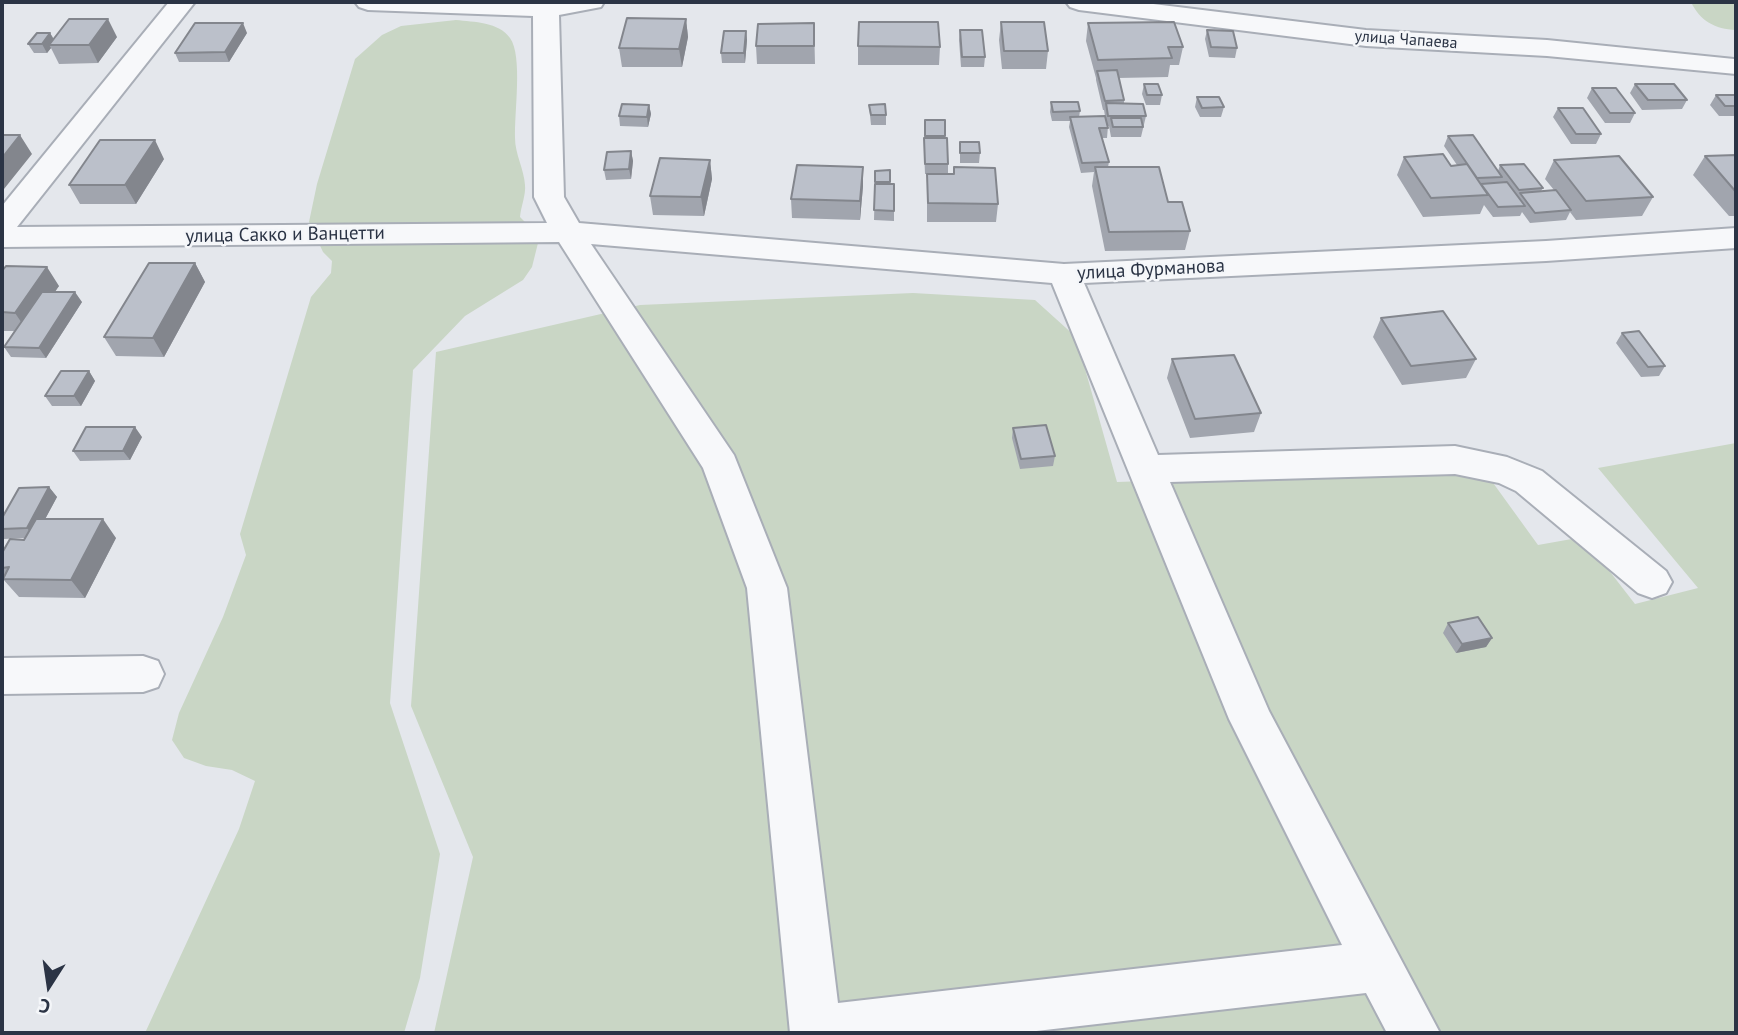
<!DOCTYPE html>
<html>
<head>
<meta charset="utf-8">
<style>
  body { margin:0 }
  #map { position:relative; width:1738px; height:1035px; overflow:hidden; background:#e4e7ec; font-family:"PT Sans",sans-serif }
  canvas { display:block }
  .frame { position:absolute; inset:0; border:4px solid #2b3445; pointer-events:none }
  .north { position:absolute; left:14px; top:951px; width:70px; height:70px; -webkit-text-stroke:5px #f4f6f9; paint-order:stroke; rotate:192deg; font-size:19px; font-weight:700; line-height:28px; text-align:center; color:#2b3445 }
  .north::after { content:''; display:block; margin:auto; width:24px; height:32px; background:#2b3445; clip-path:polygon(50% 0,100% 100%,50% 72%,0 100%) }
</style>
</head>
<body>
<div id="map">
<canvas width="1738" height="1035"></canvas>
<div class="frame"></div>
<div class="north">С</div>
</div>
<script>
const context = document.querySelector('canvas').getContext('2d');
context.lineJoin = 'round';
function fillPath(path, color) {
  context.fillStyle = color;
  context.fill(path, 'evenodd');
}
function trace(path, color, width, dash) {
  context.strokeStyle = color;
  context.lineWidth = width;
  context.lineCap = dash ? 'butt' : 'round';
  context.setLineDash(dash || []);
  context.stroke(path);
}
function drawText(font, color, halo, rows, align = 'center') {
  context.font = font + ' "PT Sans",sans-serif';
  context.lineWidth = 5;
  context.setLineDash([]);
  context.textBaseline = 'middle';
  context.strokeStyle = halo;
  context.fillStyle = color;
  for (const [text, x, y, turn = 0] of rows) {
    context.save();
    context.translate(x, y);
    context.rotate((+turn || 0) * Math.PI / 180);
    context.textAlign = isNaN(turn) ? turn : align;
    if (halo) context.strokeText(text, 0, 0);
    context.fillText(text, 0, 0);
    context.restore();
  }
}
fillPath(new Path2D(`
  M1691,2H1736V30C1715,29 1700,21 1691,2Z
  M456,20C474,22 499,22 510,38C523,56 514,113 515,138C515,154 524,169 525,185C526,195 521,206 520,217L529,226L538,243L532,267L523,280L465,316L413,370L390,703L440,854L420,978L404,1033H145L239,829L255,781L232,770L206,766L184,758L172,740L179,713L223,617L246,555L240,534L311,297L331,273L332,261L323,252L309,222L317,184L355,59L382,35L401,26Z
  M913,293L1035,300L1076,337L1117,482L1483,469L1538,545L1583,537L1635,604L1698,588L1598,468L1736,443V1033H434L473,857L411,706L436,352L640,305Z`), '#c9d6c5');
const minor = new Path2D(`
  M169,2H195L17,227L547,223L534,197L533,16L368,10L359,7L355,2H604L601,7L559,15L564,197L579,223L1064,264L1546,241L1736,228V248L1546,261L1084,283L1158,455L1455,446L1507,457L1542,471L1666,571L1672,582L1666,593L1652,598L1638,593L1516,491L1499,483L1455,474L1170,482L1269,711L1440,1033H1387L1366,993L1019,1033H790L747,588L703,468L559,242L2,247V206ZM591,244L1052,283L1229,719L1342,945L838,1003L787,588L734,455Z
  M1066,2H1137L1366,30L1547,40L1734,59L1736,60V74L1547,56L1366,46L1079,10L1070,7Z
  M143,656L158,661L164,674L158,687L143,692L2,694V658Z`);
trace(minor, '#a9aeb7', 4);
fillPath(minor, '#f7f8fa');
fillPath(new Path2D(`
  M686,19L688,37L682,67H622L619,48Z
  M1001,22L1048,51L1046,69H1002L999,40Z
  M814,23L815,64H757L756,46Z
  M1088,23L1183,47L1179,65H1170L1168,77L1118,78L1124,100V104L1146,116L1141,137H1111L1109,126H1108L1107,138H1102L1109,162L1108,167L1168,202L1190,231L1185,250L1105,251L1092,186L1094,172L1081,173L1069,127L1070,121H1052L1050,112L1051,102L1080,111L1079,117L1105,116L1104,110H1103L1096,80V78L1086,41Z
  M960,30L985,57L984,67H961L959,40Z
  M1207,30L1237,48L1235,58L1209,57L1205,39Z
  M746,31L747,40L745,63H722L721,53Z
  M50,33L54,39L117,37L98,63L59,64L51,48L47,53H34L28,44Z
  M247,33L229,62H179L175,53Z
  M858,46L940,47L939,65H858Z
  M1144,84L1162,95L1160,105H1146L1142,94Z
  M1635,84L1687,100L1682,109L1642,110L1630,93Z
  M1592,88L1635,113L1630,123H1605L1587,98Z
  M1716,95H1736V116H1719L1710,105Z
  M1197,97L1224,107L1221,117H1200L1195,107Z
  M649,105L651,114L648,127L620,126L619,116Z
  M869,105L886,115V125H871Z
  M1558,108L1601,134L1596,144H1571L1553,117Z
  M925,120H945V138L948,164V174L998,204L996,222H927V174H925L924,148Z
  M1448,136L1498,171L1500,165L1543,188L1541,191L1554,190L1545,179L1554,160L1653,197L1642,216L1576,220L1570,212L1566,220L1530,223L1522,212L1520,216L1493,217L1484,205L1480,214L1423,217L1397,175L1404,157L1451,166L1457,165L1444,146Z
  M960,142L980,153L979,163H960Z
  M631,151L633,161L631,179L606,180L604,170Z
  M1736,155V216H1729L1693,175L1705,156Z
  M164,159L136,204H80L69,185Z
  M710,160L712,179L704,216L653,215L650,196Z
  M863,167V186L860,220L792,218L791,199Z
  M890,170V184H894V221L874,220L875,180Z
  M195,263L205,282L164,357L116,356L104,337Z
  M2,271L59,286L54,292L82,302L46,358L11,357L4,347L14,331H2Z
  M1381,318L1476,359L1466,378L1402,385L1373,337Z
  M1622,333L1665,366L1659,376L1641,377L1616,343Z
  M1172,359L1261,413L1254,432L1190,438L1167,378Z
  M89,371L95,381L81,406H52L45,396Z
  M1013,428L1055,456L1053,466L1020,469L1012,438Z
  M142,437L130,460L80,461L73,451Z
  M49,487L57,497L45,519L116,538L85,598L19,597L2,578V553L25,538L4,539L2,536V518Z
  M1448,623L1492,638L1486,647L1456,653L1443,633Z`), '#a1a5ae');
fillPath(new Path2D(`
  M108,19L117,37L98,63L89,45Z
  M686,19L688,37L682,67L679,49Z
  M243,23L247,33L229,62L225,52Z
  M746,31L747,40L745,63L744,53Z
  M50,33L55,42L49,45L51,48L47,53L42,44Z
  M649,105L651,114L648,127L647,117Z
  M20,135L32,154L4,189L2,187V158Z
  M155,140L164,159L136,204L125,185Z
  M631,151L633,161L631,179L629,169Z
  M710,160L712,179L704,216L701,197Z
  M863,167V186L860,220V201Z
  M195,263L205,282L164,357L153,338Z
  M47,267L59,286L28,332L15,313Z
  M75,292L82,302L46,358L39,348Z
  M89,371L95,381L81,406L74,396Z
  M135,427L142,437L130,460L123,451Z
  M49,487L57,497L35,538L27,528Z
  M103,519L116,538L85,598L71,580Z
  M1492,638L1486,647L1456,653L1462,644Z`), '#83868d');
const building = new Path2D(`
  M627,18L686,19L679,49L619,48Z
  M69,19H108L89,45H49Z
  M859,22H938L940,47L858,46Z
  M1001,22H1044L1048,51H1004Z
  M1174,22L1183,47H1168L1172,58L1098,60L1088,23Z
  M195,23H243L225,52L175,53Z
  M814,23V46H756L758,24Z
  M960,30H982L985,57H962Z
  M1207,30L1233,31L1237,48L1211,47Z
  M724,31H746L744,53H721Z
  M37,33H50L42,44H28Z
  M1117,70L1124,100L1105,101L1097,71Z
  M1144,84H1158L1162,95H1147Z
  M1635,84H1674L1687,100H1648Z
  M1592,88H1616L1635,113H1610Z
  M1716,95H1736V106H1725Z
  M1197,97H1219L1224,107L1202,108Z
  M1051,102H1078L1080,111L1053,112Z
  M1106,103L1143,104L1146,116H1108Z
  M622,104L649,105L647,117L619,116Z
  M885,104L886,115H871L869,105Z
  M1558,108H1583L1601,134H1576Z
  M1105,116L1108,128H1099L1109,162L1082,163L1070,117Z
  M1111,118H1141L1143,127H1113Z
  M925,120H945V136H925Z
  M2,135H20L2,158Z
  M1473,135L1502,177L1477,178L1448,136Z
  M924,138H947L948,164H925Z
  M100,140H155L125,185H69Z
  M960,142H979L980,153H960Z
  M631,151L629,169L604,170L607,152Z
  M1443,154L1451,166L1467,164L1488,195L1431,198L1404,157Z
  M1736,155V192L1705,156Z
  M1619,156L1653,197L1586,201L1554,160Z
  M660,158L710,160L701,197L650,196Z
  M1524,164L1543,188L1519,190L1500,165Z
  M797,165L863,167L860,201L791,199Z
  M954,167L995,168L998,204L928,203L927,174H954Z
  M1095,167H1159L1168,202H1182L1190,231L1109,232Z
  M890,170V182H875V171Z
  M1507,182L1525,206L1498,207L1481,184Z
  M875,184H894V211L874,210Z
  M1556,190L1571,210L1535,213L1520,193Z
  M149,263H195L153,338L104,337Z
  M6,266L47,267L15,313L2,312V271Z
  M42,292H75L39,348L4,347Z
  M1443,311L1476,359L1411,366L1381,318Z
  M1639,331L1665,366L1648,367L1622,333Z
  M1234,355L1261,413L1195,419L1172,359Z
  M61,371H89L74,396H45Z
  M1046,425L1055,456L1021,459L1013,428Z
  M86,427H135L123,451H73Z
  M49,487L27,528L2,529V518L19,488Z
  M36,519H103L71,580L3,579L9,567L2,568V553L10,539L24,540Z
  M1478,617L1492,638L1462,644L1448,623Z`);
fillPath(building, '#bbc0ca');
trace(building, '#83868d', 2);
drawText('16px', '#2b3445', '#f4f6f9', [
  ["улица Чапаева",1406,40,4]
]);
drawText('19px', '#2b3445', '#f4f6f9', [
  ["улица Сакко и Ванцетти",285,235,-1],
  ["улица Фурманова",1151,270,-3]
]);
</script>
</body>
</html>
